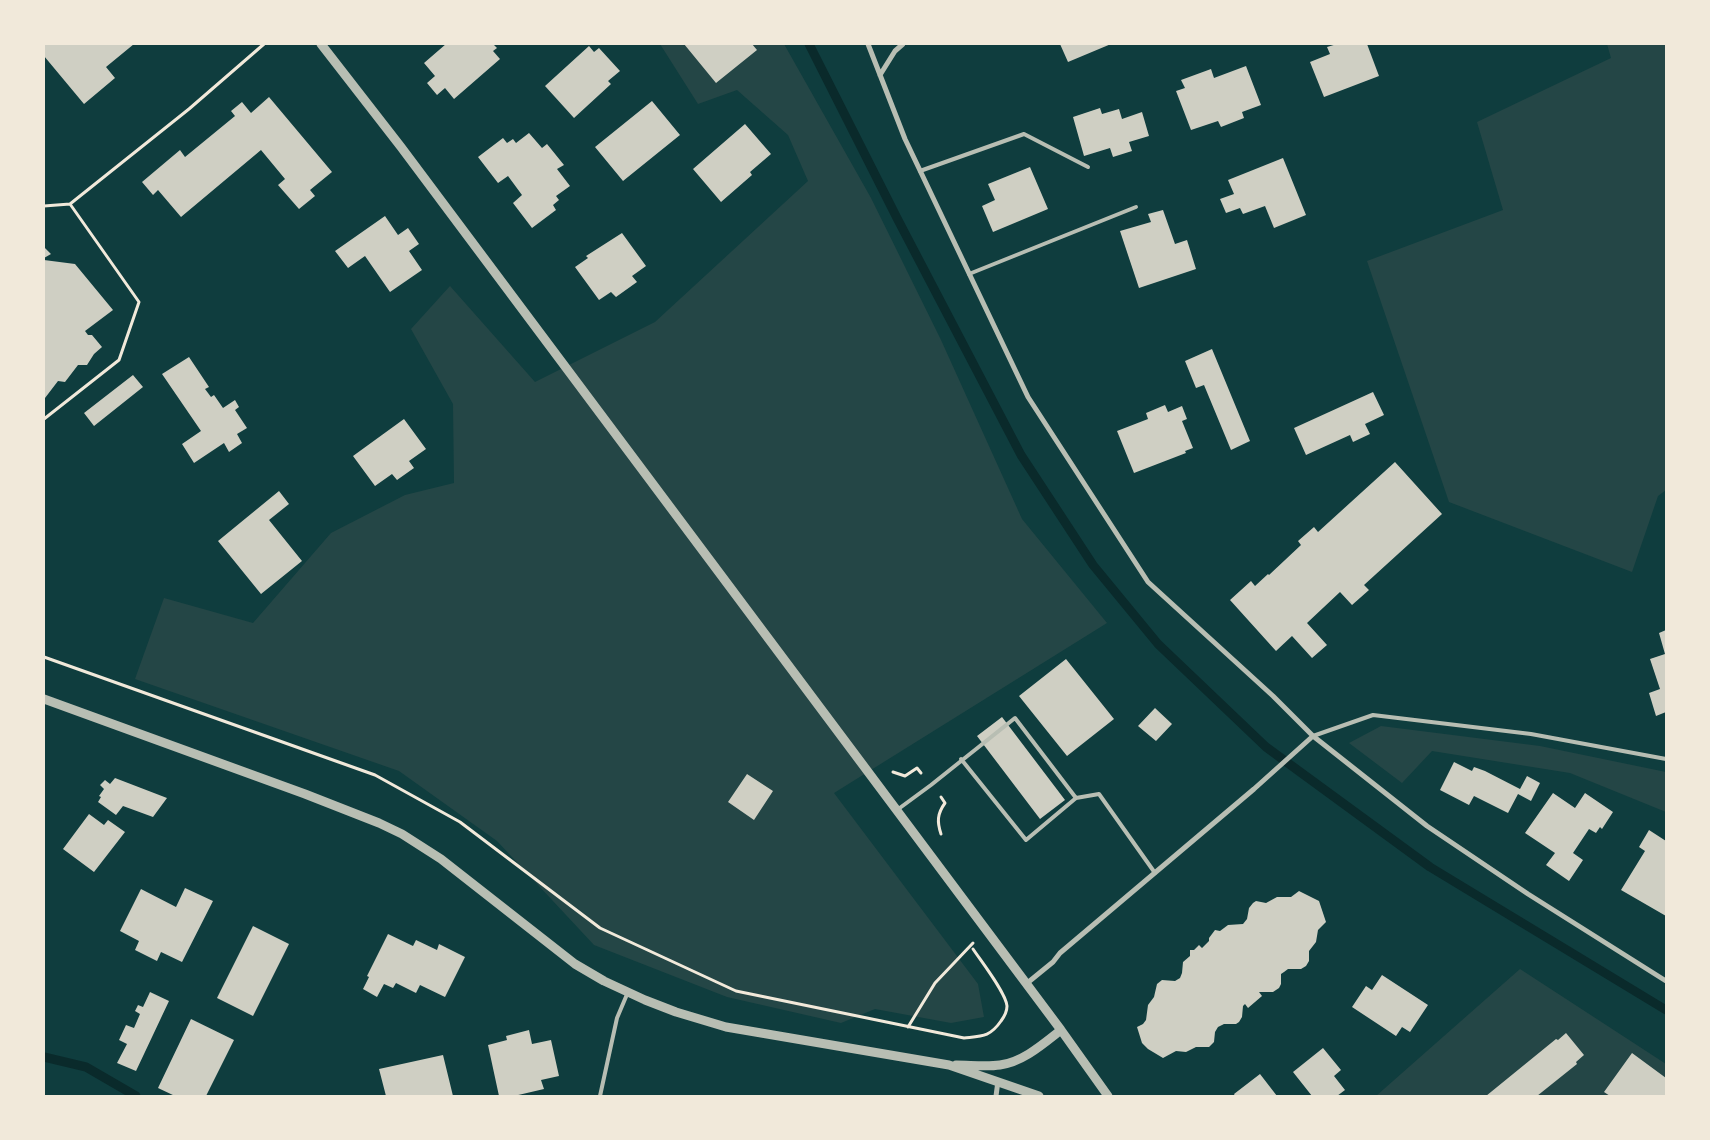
<!DOCTYPE html>
<html>
<head>
<meta charset="utf-8">
<style>
  body { margin:0 }
  #map { position:relative; width:1710px; height:1140px; overflow:hidden; background:#0f3d3e; font-family:Montserrat,sans-serif }
  canvas { display:block }
  .frame { position:absolute; inset:0; border:45px solid #f1e9da; pointer-events:none }
</style>
</head>
<body>
<div id="map">
<canvas width="1710" height="1140"></canvas>
<div class="frame"></div>
</div>
<script>
const context = document.querySelector('canvas').getContext('2d');
context.lineJoin = 'round';
function fillPath(path, color) {
  context.fillStyle = color;
  context.fill(path, 'evenodd');
}
function trace(path, color, width, dash) {
  context.strokeStyle = color;
  context.lineWidth = width;
  context.lineCap = dash ? 'butt' : 'round';
  context.setLineDash(dash || []);
  context.stroke(path);
}
fillPath(new Path2D(`
  M660,44H784L871,198L941,340L1022,519L1107,623L834,793L978,984L984,1017L951,1023L875,1009L841,1023L727,997L594,945L497,841L399,771L135,679L164,598L253,623L331,533L405,495L454,483L453,404L411,329L450,286L535,382L655,322L808,181L788,135L737,90L698,104Z
  M1607,44H1666V490L1658,496L1632,572L1449,502L1367,261L1503,210L1477,122L1611,58Z
  M1381,726L1540,746L1666,772V812L1570,773L1432,751L1402,783L1349,743Z
  M1520,969L1666,1064V1096H1376Z`), '#244646');
trace(new Path2D(`
  M809,44L898,220L1021,455L1093,565L1158,644L1266,747L1430,867L1666,1010
  M44,1057L86,1067L136,1096`), '#0a2a2b', 9);
fillPath(new Path2D(`
  M44,44H134L106,67L115,78L84,104L44,56Z
  M446,44H493L497,48L493,51L500,59L454,99L445,88L437,95L427,83L435,76L424,63Z
  M684,44H752L757,50L716,83Z
  M1060,44H1111L1068,62Z
  M1337,44H1367L1379,76L1324,97L1310,62L1330,54L1327,47Z
  M589,46L594,52L599,48L620,71L608,81L611,84L574,118L545,86Z
  M1246,66L1261,105L1242,112L1244,118L1221,127L1218,121L1191,130L1176,91L1185,88L1181,80L1211,69L1214,78Z
  M269,97L332,172L310,190L315,196L299,209L278,185L285,179L261,150L181,217L158,190L153,195L142,182L180,150L185,157L235,116L231,111L242,102L251,113Z
  M652,101L680,135L623,181L595,147Z
  M1100,108L1102,114L1119,109L1122,119L1142,112L1149,136L1129,142L1132,151L1113,157L1110,148L1084,156L1073,117Z
  M745,124L771,154L750,172L752,175L721,202L693,169Z
  M529,133L542,148L547,144L564,165L557,169L570,186L556,196L559,200L553,205L556,210L532,228L513,203L522,195L508,176L498,183L478,157L503,138L507,143L513,139L516,143Z
  M1283,158L1306,215L1274,228L1265,206L1243,214L1240,208L1226,213L1220,199L1234,194L1228,180Z
  M1030,167L1048,209L993,232L982,206L995,200L988,184Z
  M1163,210L1175,244L1187,240L1196,269L1139,288L1120,231L1151,222L1148,214Z
  M385,216L398,235L408,228L419,244L409,251L422,270L390,292L365,256L348,268L335,251Z
  M622,233L646,266L632,276L637,282L616,297L611,292L599,300L575,267L588,258L586,256Z
  M44,247L51,254L44,258Z
  M44,260L75,264L113,310L85,331L88,335H92L102,347L94,354L87,365H78L65,382L58,381L45,398H44Z
  M1212,349L1250,441L1231,450L1204,385L1196,388L1185,361Z
  M189,357L209,387L205,389L211,397L214,395L223,408L235,400L239,407L235,410L247,428L237,434L242,443L229,452L224,443L194,463L182,444L201,431L162,374Z
  M133,375L143,387L94,426L84,413Z
  M1373,392L1384,415L1365,424L1370,434L1353,442L1350,435L1306,455L1294,428Z
  M1165,405L1168,412L1182,406L1187,419L1182,421L1193,448L1185,451L1186,453L1134,473L1117,431L1148,419L1146,413Z
  M404,419L426,449L409,461L414,468L397,480L392,474L375,486L353,456Z
  M1395,462L1442,514L1364,585L1369,590L1352,605L1340,592L1307,623L1327,645L1312,658L1292,636L1276,651L1230,600L1251,581L1255,586L1268,574L1269,575L1301,545L1298,541L1314,527L1318,532Z
  M279,491L289,504L269,520L302,561L261,594L218,541Z
  M1666,630V712L1656,716L1649,693L1660,689L1650,659L1665,654L1659,633Z
  M1066,659L1114,719L1067,756L1019,696Z
  M1155,708L1172,724L1156,741L1138,726Z
  M1002,717L1065,800L1040,819L977,736Z
  M1454,762L1472,771L1474,767L1485,771L1520,789L1527,776L1540,783L1531,801L1518,794L1508,813L1474,796L1469,805L1440,790Z
  M747,774L773,791L754,820L728,802Z
  M115,778L167,798L153,817L123,806L116,815L98,802L101,797L99,796L104,789L100,785L105,780L110,784Z
  M1553,793L1575,808L1585,793L1613,812L1602,829L1600,827L1596,833L1589,829L1573,853L1583,860L1569,881L1546,865L1555,853L1525,833Z
  M89,814L104,825L108,820L125,832L94,872L63,849Z
  M1649,830L1666,841V916L1621,890L1645,851L1639,847Z
  M185,888L213,901L182,962L161,952L157,961L135,950L139,941L120,931L141,889L176,907Z
  M1299,891L1319,901L1326,922L1318,930L1316,942L1309,951V961L1306,966L1301,969H1288L1284,972L1281,974V984L1279,988L1273,992H1259L1262,996L1248,1008L1245,1004L1243,1006L1242,1017L1239,1022L1236,1024H1224L1218,1027L1215,1032L1214,1042L1209,1047H1196L1186,1052L1176,1051L1163,1058L1148,1049L1142,1043L1137,1027L1143,1024L1146,1020L1148,1005L1154,997L1157,984L1162,980L1175,981L1180,978L1182,973L1183,962L1190,956V950H1194L1199,945L1202,948L1209,941V938L1215,930L1220,931L1228,925L1243,924L1247,919L1249,908L1253,903L1256,901L1266,903L1277,897H1291Z
  M253,926L289,944L253,1016L217,998Z
  M388,934L413,946L416,940L437,950L439,944L465,957L445,997L420,985L416,993L396,983L393,988L384,984L377,997L363,989L369,977L367,976Z
  M1382,975L1428,1005L1410,1032L1402,1027L1396,1036L1352,1007L1366,986L1372,990Z
  M150,992L169,1001L136,1071L117,1063L127,1044L119,1040L126,1025L134,1028L140,1014L135,1011L138,1005L143,1007Z
  M191,1019L234,1040L206,1096H175L158,1088Z
  M529,1030L532,1044L551,1040L559,1076L541,1080L544,1089L514,1096H499L488,1045L507,1040L506,1036Z
  M1566,1033L1584,1055L1576,1062L1577,1064L1537,1096H1486L1556,1039L1558,1040Z
  M1323,1048L1341,1070L1334,1076L1345,1090L1337,1096H1312L1293,1072Z
  M1632,1053L1666,1078V1096H1610L1604,1092Z
  M443,1055L453,1096H386L379,1069Z
  M1260,1074L1277,1096H1235L1234,1094Z`), '#cfcfc3');
trace(new Path2D(`
  M44,206L70,204L189,109L264,44
  M44,419L119,360L139,302L70,204
  M44,657L375,775L460,822L600,928L736,991L964,1038C982,1036 990,1037 1001,1021C1004,1017 1007,1011 1007,1006C1006,993 981,961 973,949
  M893,772L905,776L917,768L921,773
  M941,797L945,803C937,814 937,822 941,834
  M908,1027L935,983L973,943`), '#f1e9da', 3);
trace(new Path2D(`
  M920,171L1024,134L1088,167
  M969,274L1136,207
  M1313,736L1373,715L1531,734L1666,759
  M961,759L1026,840L1076,798L1099,794L1155,873
  M897,810L931,785L1015,718L1076,798
  M600,1096L617,1018L628,992`), '#b8beb3', 4);
trace(new Path2D(`
  M868,44L905,139L1028,397L1148,582L1273,696L1313,736L1427,826L1528,894L1666,981
  M880,75L895,51L903,44
  M1026,984L1053,962L1060,953L1254,789L1313,736
  M996,1096L998,1081`), '#b8beb3', 5);
trace(new Path2D(`
  M321,44L401,147L1061,1030L1108,1096
  M44,699L305,794L379,823L402,834L441,859L575,964L604,981L645,1000L676,1012L726,1027L949,1065L1039,1096
  M956,1065C970,1065 986,1067 1000,1065C1023,1062 1043,1044 1061,1030`), '#b8beb3', 9);
</script>
</body>
</html>
